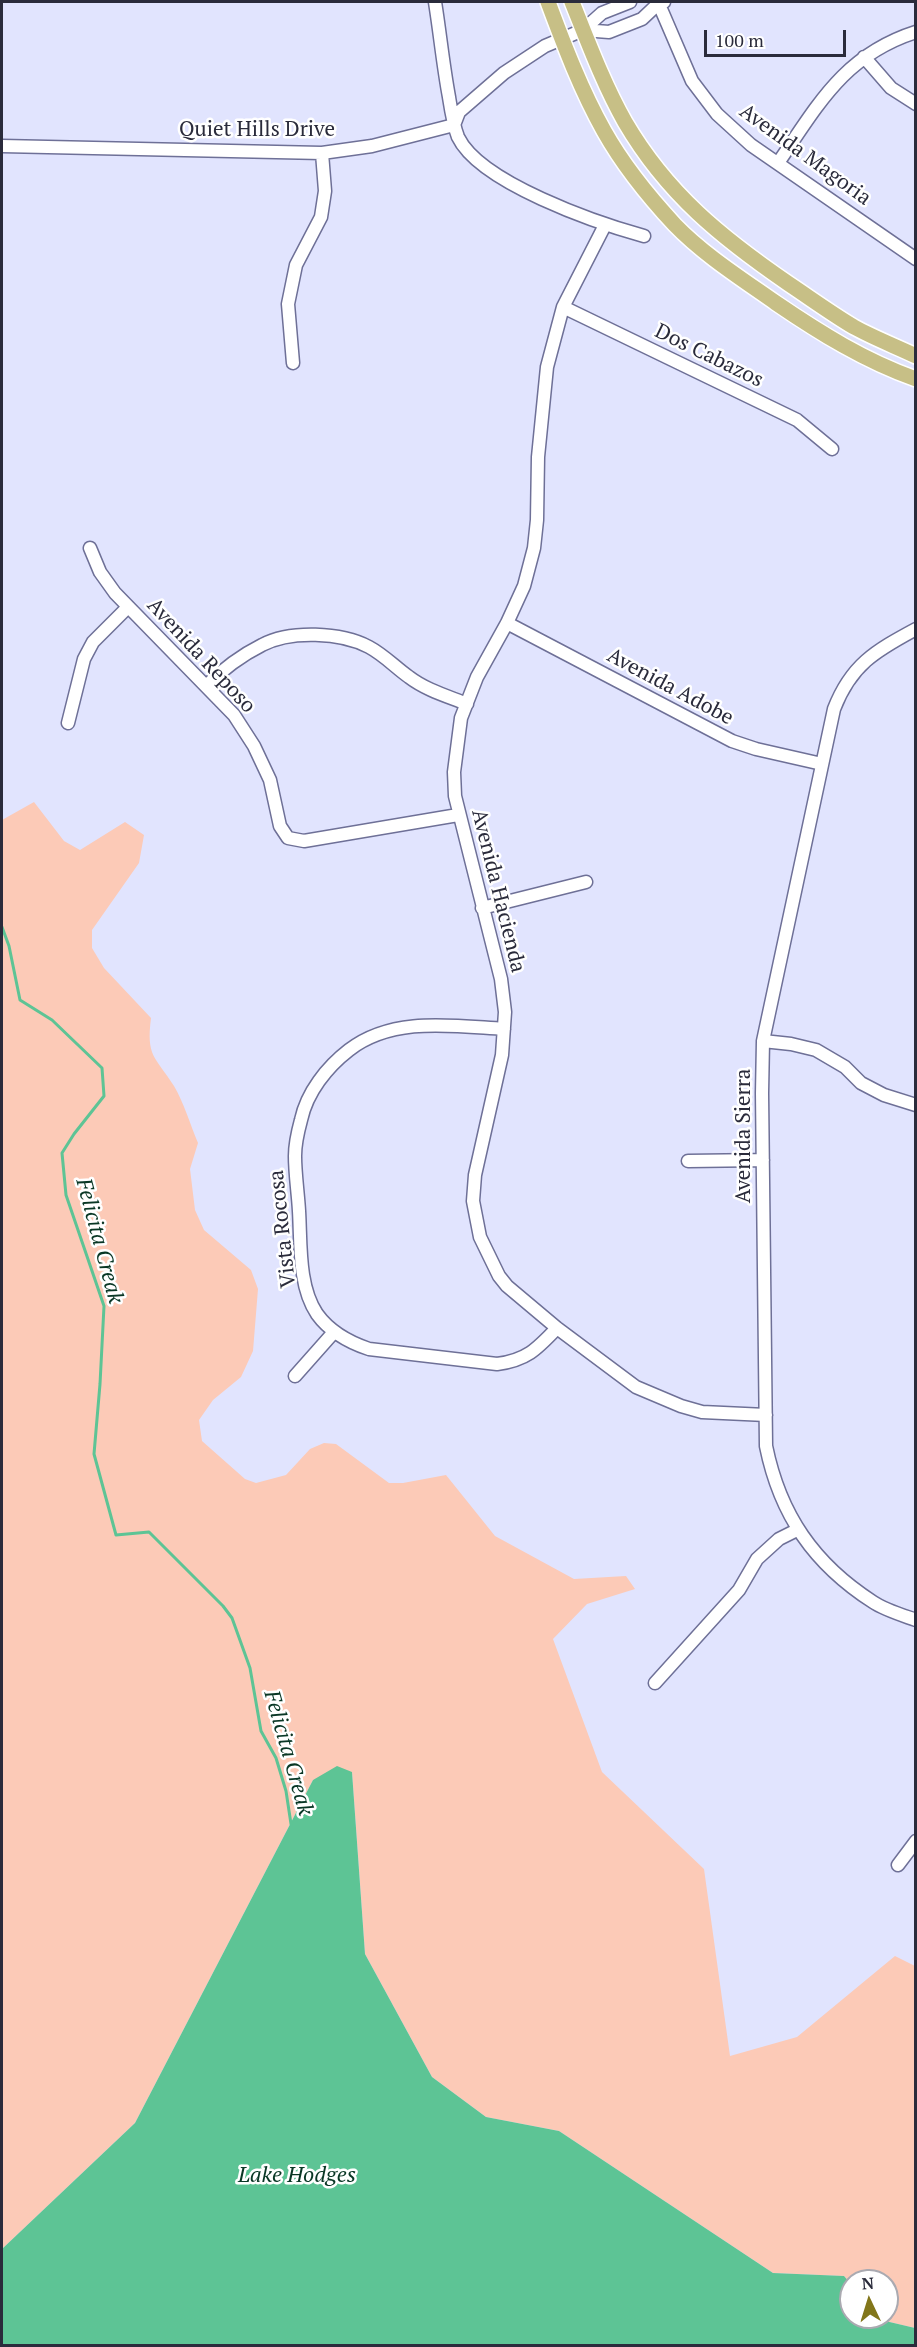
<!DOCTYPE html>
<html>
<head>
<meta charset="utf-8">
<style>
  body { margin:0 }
  #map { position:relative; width:917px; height:2347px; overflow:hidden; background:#e1e4fe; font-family:"PT Serif",serif }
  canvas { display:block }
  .frame { position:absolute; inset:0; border:3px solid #2a2b3b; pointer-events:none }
  .north { position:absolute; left:839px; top:2269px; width:60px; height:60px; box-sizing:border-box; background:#fff; border:2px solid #aaaab1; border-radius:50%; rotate:356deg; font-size:16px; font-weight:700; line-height:24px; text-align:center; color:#2a2b3b }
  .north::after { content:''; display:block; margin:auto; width:21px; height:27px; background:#82761a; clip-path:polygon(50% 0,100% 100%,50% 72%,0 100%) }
  .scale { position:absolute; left:704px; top:30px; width:142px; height:27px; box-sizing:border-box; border:3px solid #2a2b3b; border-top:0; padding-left:8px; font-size:18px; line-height:21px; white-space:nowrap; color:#2a2b3b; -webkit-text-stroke:4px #fff; paint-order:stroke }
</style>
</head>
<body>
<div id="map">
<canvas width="917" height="2347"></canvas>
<div class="frame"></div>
<div class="north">N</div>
<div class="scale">100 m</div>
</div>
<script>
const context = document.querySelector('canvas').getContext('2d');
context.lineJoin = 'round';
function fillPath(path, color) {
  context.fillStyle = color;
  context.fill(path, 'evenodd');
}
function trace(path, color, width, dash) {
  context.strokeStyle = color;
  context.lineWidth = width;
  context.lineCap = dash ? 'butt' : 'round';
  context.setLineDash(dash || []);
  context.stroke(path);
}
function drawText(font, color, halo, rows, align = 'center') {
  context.font = font + ' "PT Serif",serif';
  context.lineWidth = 5;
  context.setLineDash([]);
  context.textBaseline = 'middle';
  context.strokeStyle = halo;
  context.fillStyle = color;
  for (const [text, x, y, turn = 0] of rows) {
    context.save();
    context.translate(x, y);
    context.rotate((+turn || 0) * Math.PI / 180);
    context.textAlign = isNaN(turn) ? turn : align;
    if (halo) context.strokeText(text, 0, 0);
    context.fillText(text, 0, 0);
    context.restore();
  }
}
fillPath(new Path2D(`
  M34,802L64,841L80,850L125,822L144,835L139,863L92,930V948L104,968L151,1018C146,1057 155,1056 174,1086C184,1103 190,1124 198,1143L190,1169L195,1210L204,1230L251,1270L258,1289L253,1351L241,1377L213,1400L199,1420L202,1441L245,1479L256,1483L286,1475L310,1449L324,1443L336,1444L389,1483H403L446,1475L495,1536L574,1579L626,1576L635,1589L587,1604L553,1639L602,1772L704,1869L730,2056L797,2037L895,1956L915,1966V2328L881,2320L879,2317H887V2281H851V2284L844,2276L773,2273L559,2131L486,2117L432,2077L365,1954L352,1772L313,1780L135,2123L2,2249V820Z`), '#fccab7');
fillPath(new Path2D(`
  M337,1766L352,1772L365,1954L432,2077L486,2117L559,2131L773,2273L844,2276L851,2284V2317H879L881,2320L915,2328V2345H2V2249L135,2123L313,1780Z`), '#5dc495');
trace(new Path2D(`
  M2,927L9,946L20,1000L52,1020L102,1068L104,1096L74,1134L62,1153L66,1195L104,1306L100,1384L94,1454L116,1535L149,1532L223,1606L232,1618L250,1668L261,1731L276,1758L286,1791L291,1824`), '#5dc495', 3);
const minor = new Path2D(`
  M435,2C440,33 443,65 449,97C451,110 453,124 458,137C480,183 597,223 644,236
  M658,2L692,81L717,114L751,145L916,259
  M583,30L609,32L642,19L659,3L664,2
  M864,57L891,88L916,104
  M2,146L322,153L372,146L454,125L459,112L504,73L545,46L583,30L602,13L630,2
  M778,163C818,105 844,55 916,32
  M605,225L563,307L547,367L538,457L537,520L534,548L524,586L507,623L477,677L461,718L454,772L455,796L501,979L505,1012L502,1055L475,1175L473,1201L480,1237L499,1276L507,1286L557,1328L636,1387L681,1406L702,1412L766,1415
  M563,307L797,420L832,449
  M293,363L288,304L296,265L321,217L325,191L322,153
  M90,548L100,572L115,593L234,715L254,746L270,780L280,826L288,838L304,841L458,815
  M507,623L732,741L756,749L822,764
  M916,629C875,651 851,665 834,709L763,1041L762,1093L766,1446C780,1515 814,1564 873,1602C885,1610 902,1615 916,1620
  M206,686C222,670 242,655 262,645C290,630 341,632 369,647C384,655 395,667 409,677C426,690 447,696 467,704
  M68,723L84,659L93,642L128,607
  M482,908L586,882
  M504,1029C453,1026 393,1016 349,1050C327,1067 307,1092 301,1120C298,1131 295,1145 295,1156C295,1174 298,1193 299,1211C301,1243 298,1286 317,1314C330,1332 348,1342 369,1349L497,1364C527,1360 537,1349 557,1328
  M763,1041L791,1044L816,1050L845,1067L861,1083L884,1095L916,1105
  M688,1161L763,1160
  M295,1376L334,1332
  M655,1683L739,1590L757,1559L779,1539L797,1530
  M898,1865L916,1841`);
const major = new Path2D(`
  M548,2C564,45 581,90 604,131C623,165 649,197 675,225C704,255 742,279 776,303C820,333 865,361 916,379
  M572,2C588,42 604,85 625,122C667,194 722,238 789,284C810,298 832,314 854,327C874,338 895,346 916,356`);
trace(minor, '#6e7097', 15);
trace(major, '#fff', 18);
trace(minor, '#fff', 12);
trace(major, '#c7bf86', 15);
drawText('21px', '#2a2b3b', '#fff', [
  ["Quiet Hills Drive",257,130],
  ["Avenida Magoria",805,155,36],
  ["Dos Cabazos",709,356,26],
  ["Avenida Reposo",201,656,47],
  ["Avenida Adobe",670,687,28],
  ["Avenida Hacienda",498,891,76],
  ["Avenida Sierra",744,1136,-90],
  ["Vista Rocosa",283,1229,-96]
]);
drawText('italic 22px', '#093725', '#fff', [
  ["Felicita Creak",99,1241,75],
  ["Felicita Creak",288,1753,74],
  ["Lake Hodges",297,2176]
]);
</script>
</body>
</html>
